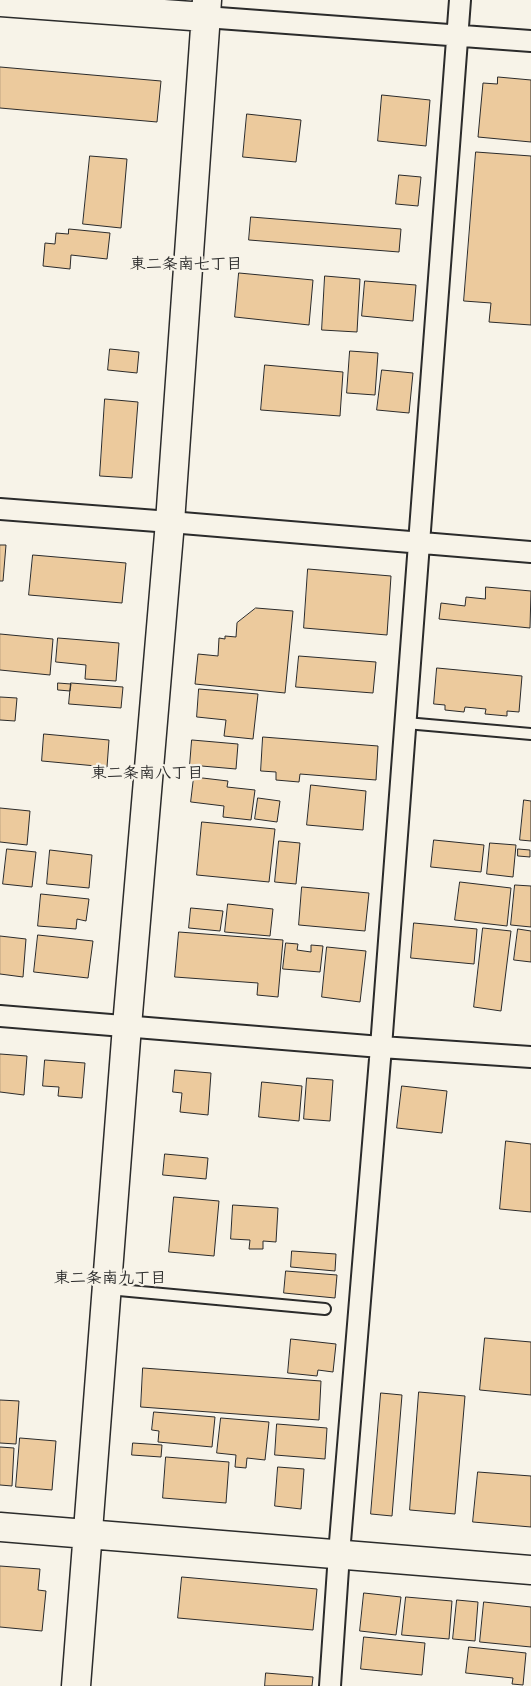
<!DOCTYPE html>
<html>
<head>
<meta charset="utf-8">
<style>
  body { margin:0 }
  canvas { display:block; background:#f7f3e8 }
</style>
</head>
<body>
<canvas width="531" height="1686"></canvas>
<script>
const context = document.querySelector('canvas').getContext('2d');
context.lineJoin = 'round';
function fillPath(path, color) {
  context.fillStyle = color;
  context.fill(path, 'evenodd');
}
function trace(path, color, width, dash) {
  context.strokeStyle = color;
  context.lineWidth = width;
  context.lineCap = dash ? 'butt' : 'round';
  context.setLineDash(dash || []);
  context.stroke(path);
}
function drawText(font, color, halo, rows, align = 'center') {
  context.font = font + ' "Shantell Sans","Klee One",sans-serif';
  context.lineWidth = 4.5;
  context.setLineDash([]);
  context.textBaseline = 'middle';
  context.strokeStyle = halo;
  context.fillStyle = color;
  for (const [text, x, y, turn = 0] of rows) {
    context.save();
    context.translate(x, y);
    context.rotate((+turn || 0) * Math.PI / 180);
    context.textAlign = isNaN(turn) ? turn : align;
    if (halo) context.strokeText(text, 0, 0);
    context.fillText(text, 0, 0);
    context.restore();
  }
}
const building = new Path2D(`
  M0,67L161,81L157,122L0,108Z
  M498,77L531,80V142L478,137L483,83L497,84Z
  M382,95L430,100L426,146L378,141Z
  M247,114L301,120L296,162L243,157Z
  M476,152L531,156V325L489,322L491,303L464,301Z
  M90,156L127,159L121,228L83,224Z
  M399,175L421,177L418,206L396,204Z
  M251,217L401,229L399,252L249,240Z
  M69,229L110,233L107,259L71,255L70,269L43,266L45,243L55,244L56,233L68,234Z
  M239,273L313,280L309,325L235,317Z
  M325,276L360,279L357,332L322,330Z
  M365,281L416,285L413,321L362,316Z
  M110,349L139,352L137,373L108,370Z
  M350,351L378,353L375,395L347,393Z
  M265,365L343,372L340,416L261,410Z
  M382,370L413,373L409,413L377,410Z
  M105,399L138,402L132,478L100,476Z
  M0,545H6L3,581H0Z
  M33,555L126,563L122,603L29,595Z
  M308,569L391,576L387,635L304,628Z
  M486,587L531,591L530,628L439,619L441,603L465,606L466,597L485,599Z
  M256,608L293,611L285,693L195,684L198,654L218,656L219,638L225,639V636L236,637L237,623Z
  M0,634L53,639L50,675L0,670Z
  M58,638L119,643L116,681L85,679L86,665L56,662Z
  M299,656L376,662L373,693L296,687Z
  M437,668L522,676L519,712L507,711V716L485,714L486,709L465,707L464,712L445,710V705L434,704Z
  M58,683L71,684L70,691L58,690Z
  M71,683L123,687L121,708L69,704Z
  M199,689L258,694L253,739L224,736L226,720L197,717Z
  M0,697L17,698L15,721L0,720Z
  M44,734L109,740L107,767L42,761Z
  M263,737L378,746L376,780L300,774L299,782L276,780V772L261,771Z
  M192,740L238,744L236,769L190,765Z
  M194,777L228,781L227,787L255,790L251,820L223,817L224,806L191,802Z
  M311,785L366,791L363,830L307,825Z
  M258,798L280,801L277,822L255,819Z
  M524,800L531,801V841L520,840Z
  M0,808L30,811L27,845L0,842Z
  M202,822L275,829L269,882L197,875Z
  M434,840L484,845L481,872L431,867Z
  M279,841L300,843L296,884L275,882Z
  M490,843L516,845L513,877L487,874Z
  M7,849L36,852L32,887L3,884Z
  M518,849L530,850V857L518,856Z
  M50,850L92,855L89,888L47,884Z
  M460,882L511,888L507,926L455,920Z
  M515,885L531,886V927L511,925Z
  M302,887L369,893L365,931L299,925Z
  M41,894L89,899L86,921L77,919L76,929L38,926Z
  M228,904L273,909L270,936L225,932Z
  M191,908L223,911L220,931L189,928Z
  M414,923L477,929L474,964L411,958Z
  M483,928L511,931L501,1011L474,1007Z
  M518,929L531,931V962L514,960Z
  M179,932L283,940L278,997L257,995L258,983L175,977Z
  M38,935L93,941L88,978L34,972Z
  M0,936L26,939L23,977L0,974Z
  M286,943L298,944L297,950L311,952V945L323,946L320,972L283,969Z
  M327,947L366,951L360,1002L322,997Z
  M0,1054L27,1056L24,1095L0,1092Z
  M45,1060L85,1063L82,1098L58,1096L59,1087L43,1086Z
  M175,1070L211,1073L208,1115L180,1112L182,1093L173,1092Z
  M307,1078L333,1080L330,1121L304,1119Z
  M262,1082L302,1086L299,1121L259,1117Z
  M402,1086L447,1091L442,1133L397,1128Z
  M506,1141L531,1144V1212L500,1209Z
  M165,1154L208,1158L206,1179L163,1175Z
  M174,1197L219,1201L214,1256L169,1252Z
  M233,1205L278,1208L276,1242L263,1241V1249H249L250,1240L231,1239Z
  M292,1251L336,1254L335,1271L291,1267Z
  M286,1271L337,1275L335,1298L284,1293Z
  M485,1338L531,1342V1395L480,1390Z
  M291,1339L336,1344L333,1372L318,1370L317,1376L288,1373Z
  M143,1368L321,1381L319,1420L141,1407Z
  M419,1392L465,1396L455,1514L410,1510Z
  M381,1393L402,1395L392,1516L371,1514Z
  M0,1400L19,1401L16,1444L0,1443Z
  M154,1412L215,1417L212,1447L158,1442L159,1431L152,1430Z
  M221,1418L269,1422L265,1460L247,1458L246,1468L235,1467L236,1455L217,1453Z
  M277,1424L327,1428L325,1459L275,1455Z
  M20,1438L56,1441L52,1490L16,1487Z
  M133,1443L162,1445L161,1457L132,1455Z
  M0,1447L14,1448L12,1486L0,1485Z
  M166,1457L229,1462L226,1503L163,1498Z
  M278,1467L304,1469L301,1509L275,1506Z
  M478,1472L531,1476V1527L473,1522Z
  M0,1566L40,1569L38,1590L46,1591L42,1631L0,1627Z
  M182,1577L317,1589L313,1630L178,1618Z
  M364,1593L401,1597L396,1635L360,1631Z
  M406,1597L452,1601L449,1639L402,1635Z
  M457,1600L478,1602L475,1641L453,1639Z
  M484,1602L531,1607V1647L480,1642Z
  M364,1637L425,1643L422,1675L361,1669Z
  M469,1647L526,1653L523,1685L512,1684L513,1678L466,1673Z
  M266,1673L313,1677L312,1686H265Z`);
fillPath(building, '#ecca9d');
trace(building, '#2b2b2b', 1);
const lane = new Path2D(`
  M406,723L531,734
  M108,1289L325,1309`);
const street = new Path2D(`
  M205,17L531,41
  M0,509L170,522L531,552
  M0,1016L381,1047L531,1057
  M330,1686L339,1554L381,1047L460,0`);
const secondary = new Path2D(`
  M0,2L205,17
  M0,1527L531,1570
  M76,1686L127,1026L170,522L207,0`);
trace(lane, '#2b2b2b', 14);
trace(street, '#2b2b2b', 24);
trace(secondary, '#2b2b2b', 31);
trace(lane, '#f7f3e8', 10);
trace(street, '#f7f3e8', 20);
trace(secondary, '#f7f3e8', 28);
drawText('bold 16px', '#2b2b2b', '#f7f3e8', [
  ["東二条南七丁目",186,265],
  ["東二条南八丁目",147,774],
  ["東二条南九丁目",110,1279]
]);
</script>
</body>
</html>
